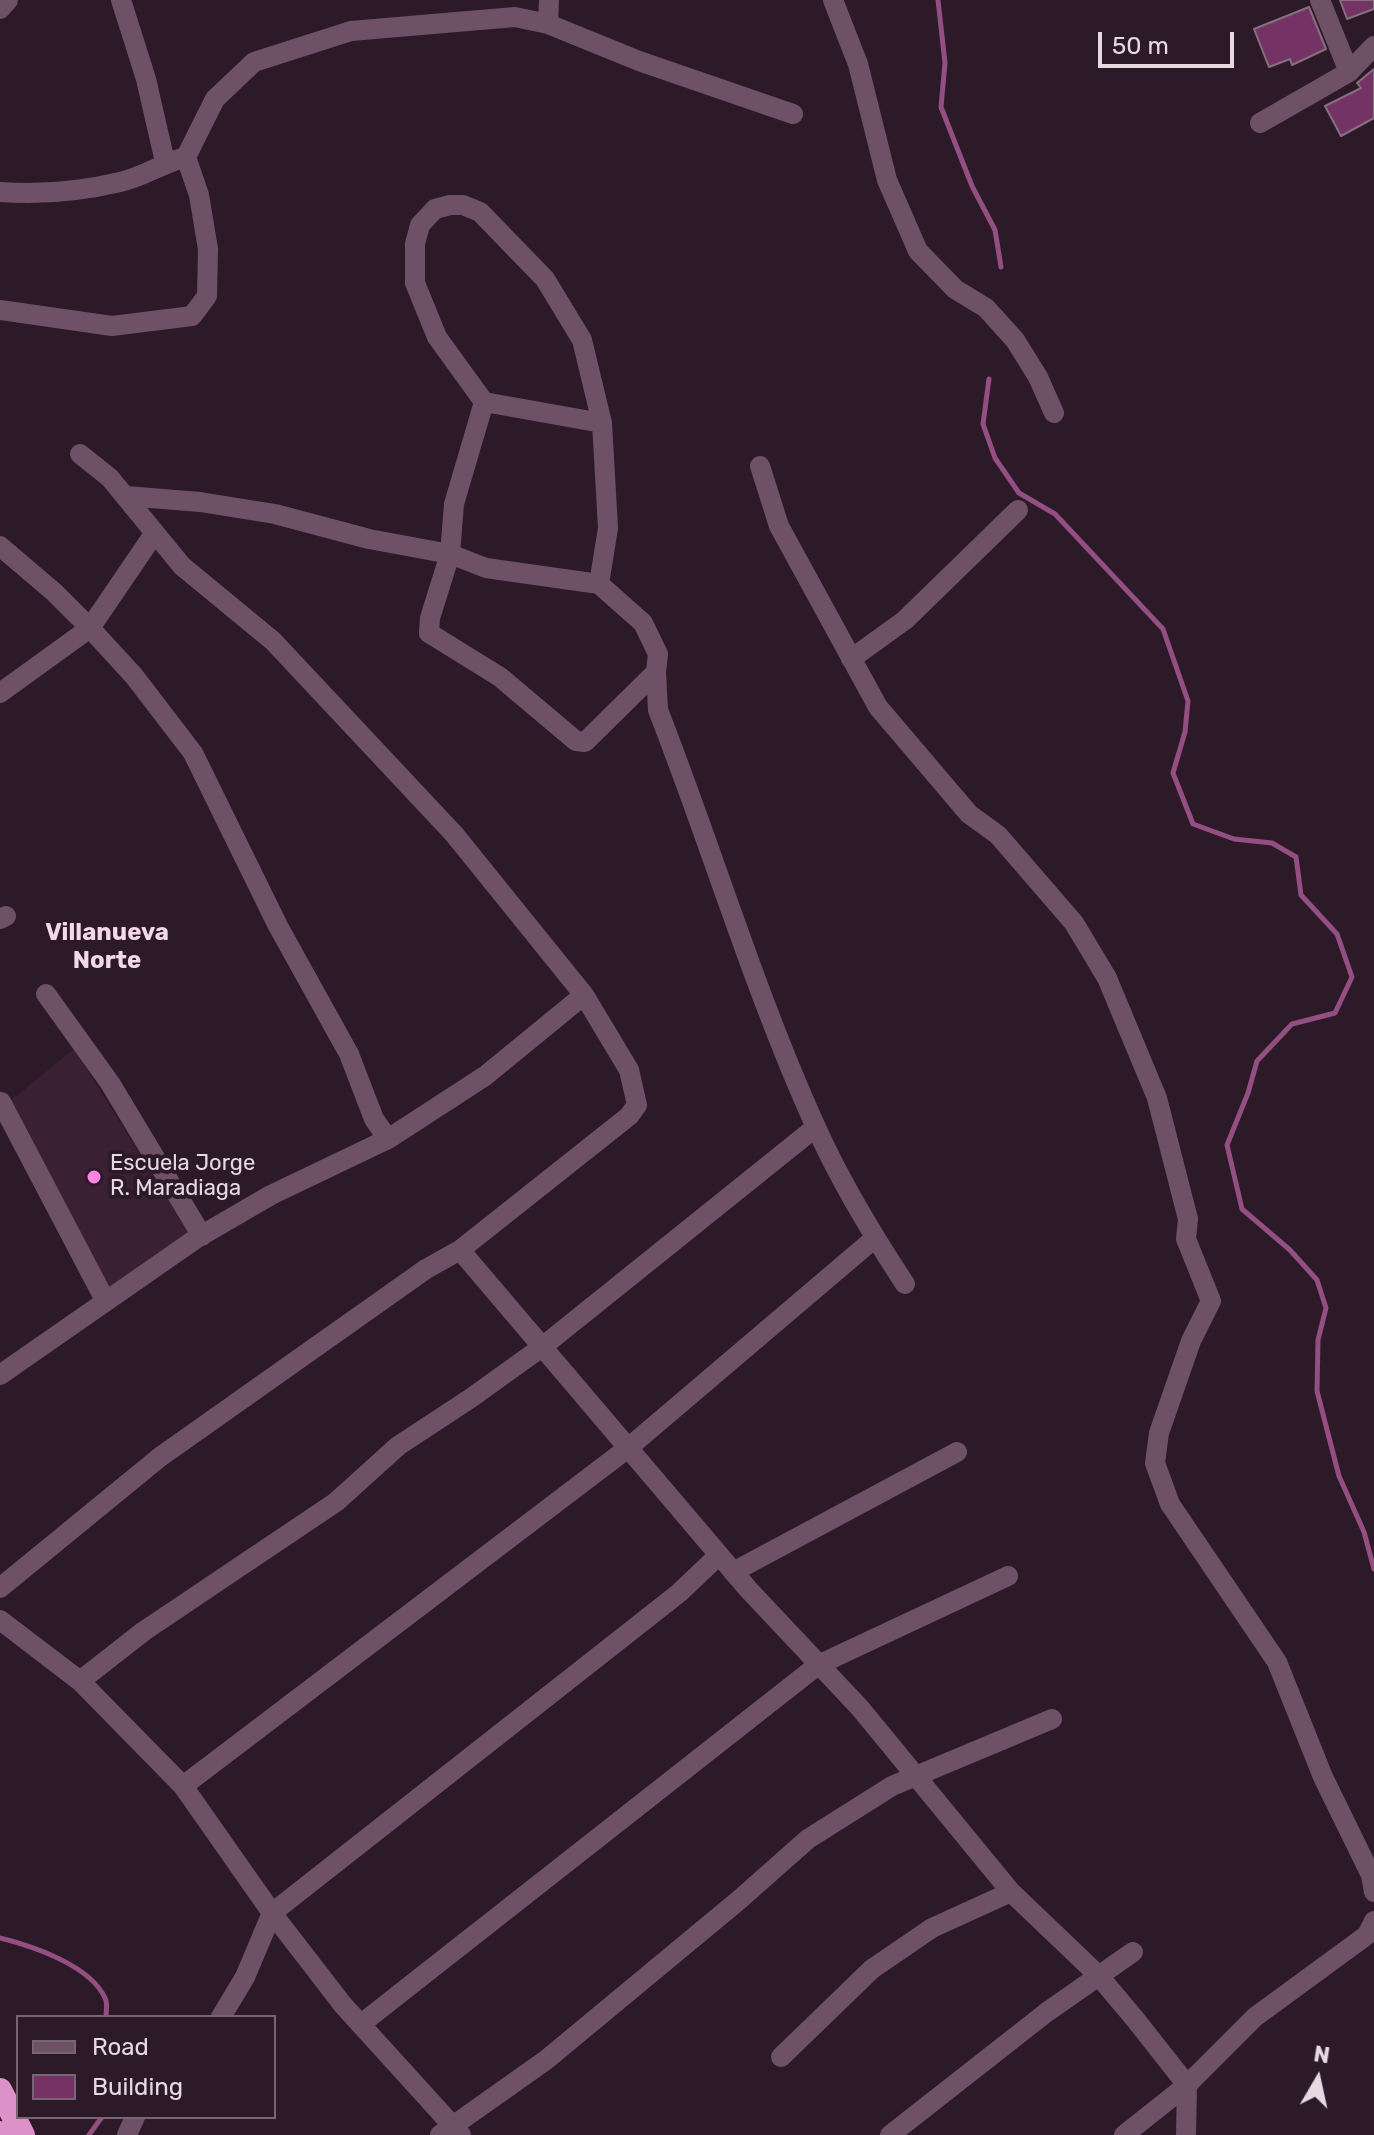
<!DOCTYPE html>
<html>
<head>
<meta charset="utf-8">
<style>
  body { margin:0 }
  #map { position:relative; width:1374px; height:2135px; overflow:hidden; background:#2d1a28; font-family:Rubik,sans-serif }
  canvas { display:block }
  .legend { position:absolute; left:16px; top:2015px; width:260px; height:104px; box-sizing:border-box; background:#2d1a28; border:2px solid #776672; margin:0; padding:10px 14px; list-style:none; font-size:24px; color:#e6d9e2 }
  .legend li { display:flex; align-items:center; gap:16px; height:40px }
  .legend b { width:40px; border:2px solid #776672 }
  .north { position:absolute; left:1278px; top:2039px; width:80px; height:80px; -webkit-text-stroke:6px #2d1a28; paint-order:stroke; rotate:9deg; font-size:22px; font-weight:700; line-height:32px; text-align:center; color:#e6d9e2 }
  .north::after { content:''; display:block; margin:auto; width:28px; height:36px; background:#e6d9e2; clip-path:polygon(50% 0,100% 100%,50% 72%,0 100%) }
  .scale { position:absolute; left:1098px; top:32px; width:136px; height:36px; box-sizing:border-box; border:4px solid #e6d9e2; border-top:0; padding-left:10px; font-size:24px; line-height:28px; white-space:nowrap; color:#e6d9e2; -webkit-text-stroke:6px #2d1a28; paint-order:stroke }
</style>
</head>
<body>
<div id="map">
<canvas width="1374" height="2135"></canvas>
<ul class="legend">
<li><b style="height:10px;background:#6f5167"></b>Road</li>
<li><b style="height:22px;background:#743265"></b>Building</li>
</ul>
<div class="north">N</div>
<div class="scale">50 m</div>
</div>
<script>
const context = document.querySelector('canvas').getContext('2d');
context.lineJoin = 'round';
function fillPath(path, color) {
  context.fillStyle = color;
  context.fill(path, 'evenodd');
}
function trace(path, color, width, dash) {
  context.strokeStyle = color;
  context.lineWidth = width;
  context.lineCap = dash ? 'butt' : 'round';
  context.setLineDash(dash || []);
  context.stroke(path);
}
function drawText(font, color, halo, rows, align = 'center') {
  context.font = font + ' Rubik,sans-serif';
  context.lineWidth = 8;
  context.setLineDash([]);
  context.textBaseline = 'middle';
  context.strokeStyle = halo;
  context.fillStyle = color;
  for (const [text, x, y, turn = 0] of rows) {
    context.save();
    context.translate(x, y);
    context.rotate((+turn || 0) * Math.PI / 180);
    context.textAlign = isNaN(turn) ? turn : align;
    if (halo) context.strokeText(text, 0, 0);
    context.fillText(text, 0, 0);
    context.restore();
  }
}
fillPath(new Path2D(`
  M74,1049L192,1237L101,1298L0,1109Z`), '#392032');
trace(new Path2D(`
  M938,0L945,63L941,107L972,186L995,230L1001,267
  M989,379L983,424L995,458L1019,493L1055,514L1163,629L1188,701L1185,732L1173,773L1193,824L1234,839L1272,843L1296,857L1301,895L1337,934L1352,977L1335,1013L1292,1024L1257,1061L1248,1093L1227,1145L1242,1209L1290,1250L1317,1280L1326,1308L1318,1340L1317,1391L1339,1476L1364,1532L1374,1569
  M0,1938C32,1946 90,1965 105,1998C108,2003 106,2011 106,2017
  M89,2135L102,2117`), '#934e82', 5);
const building = new Path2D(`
  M1340,0H1374V9L1347,19Z
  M1309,7L1326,49L1292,65L1290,59L1269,67L1254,29Z
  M1374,69V118L1341,136L1325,106L1361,88L1357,83Z`);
fillPath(building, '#743265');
trace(building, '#866f7f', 2);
trace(new Path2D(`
  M121,0L146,79L165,162
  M833,0L858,64L887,180L918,251L955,289L986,308L1015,340L1038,377L1054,413
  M1320,0L1349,72
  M0,9L8,0
  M548,24L549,0
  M1260,123L1349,72L1374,46
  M0,192C39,195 82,191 120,182C143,177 163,163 186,157L215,99L254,62L351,31L515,17L548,24L639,61L793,114
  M0,310L112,326L192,316L207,296L208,249L199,195L186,157
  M484,402L454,504L450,554L430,618L429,633L500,677L576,741L585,742L656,672
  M760,466L779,526L878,707L969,814L998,835L1074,923L1107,978L1157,1098L1188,1219L1186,1239L1211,1301L1191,1341L1159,1433L1155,1463L1170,1504L1277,1662L1323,1777L1371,1875L1374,1892
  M126,496L200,502L275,514L369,539L450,554L486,568L599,584L643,623L658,654L656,672L658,710C712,848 754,990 815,1125C840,1181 872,1234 905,1284
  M0,546L54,592L90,628L134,676L193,753L278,926L349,1054L374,1119L388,1139
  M599,584L608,528L602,423L582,340L545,279L480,212L463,205H450L435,209L420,225L415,244V283L437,337L484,402L602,423
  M851,659L905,620L1018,510
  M0,693L90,628L154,534
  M0,919L6,916
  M46,994L110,1083L202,1236
  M1,1102L105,1300
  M460,1250L748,1589L860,1708L1011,1892L1098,1975L1135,2019L1187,2085L1186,2135
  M0,1375L197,1238L271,1195L388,1139L485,1076L584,995
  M733,1572L957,1452
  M0,1588L160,1457L426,1269L460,1250L629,1116L637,1105L629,1070L584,995L454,834L273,641L182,566L110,478L80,454
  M0,1620L80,1681L183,1786L272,1913L343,2005L461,2135
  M80,1681L144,1631L336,1502L398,1446L471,1398L542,1347L816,1127
  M183,1786L628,1448L875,1238
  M221,2017L245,1977L272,1913L679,1593L719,1555
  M361,2024L818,1665L1008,1576
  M781,2057L872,1969L932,1928L1011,1892
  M127,2135L135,2117
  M440,2135L546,2060L739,1900L808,1839L892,1786L1052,1719
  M890,2135L1047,2012L1133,1952
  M1124,2135L1187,2085L1255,2017L1367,1935L1374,1921`), '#6f5167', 20);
trace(new Path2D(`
  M0,2090L23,2135
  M0,2133L1,2135`), '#dc91c8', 24);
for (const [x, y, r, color] of [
  [94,1177,8,"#fe86e1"]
]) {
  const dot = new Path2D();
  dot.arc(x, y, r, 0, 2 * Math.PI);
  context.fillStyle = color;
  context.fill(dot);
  trace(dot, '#2d1a28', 3);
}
drawText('22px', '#e6d9e2', '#2d1a28', [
  ["Escuela Jorge",110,1164],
  ["R. Maradiaga",110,1189]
], 'left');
drawText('bold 24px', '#f2d8ea', '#2d1a28', [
  ["Villanueva",107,933],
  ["Norte",107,961]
]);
</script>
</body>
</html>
